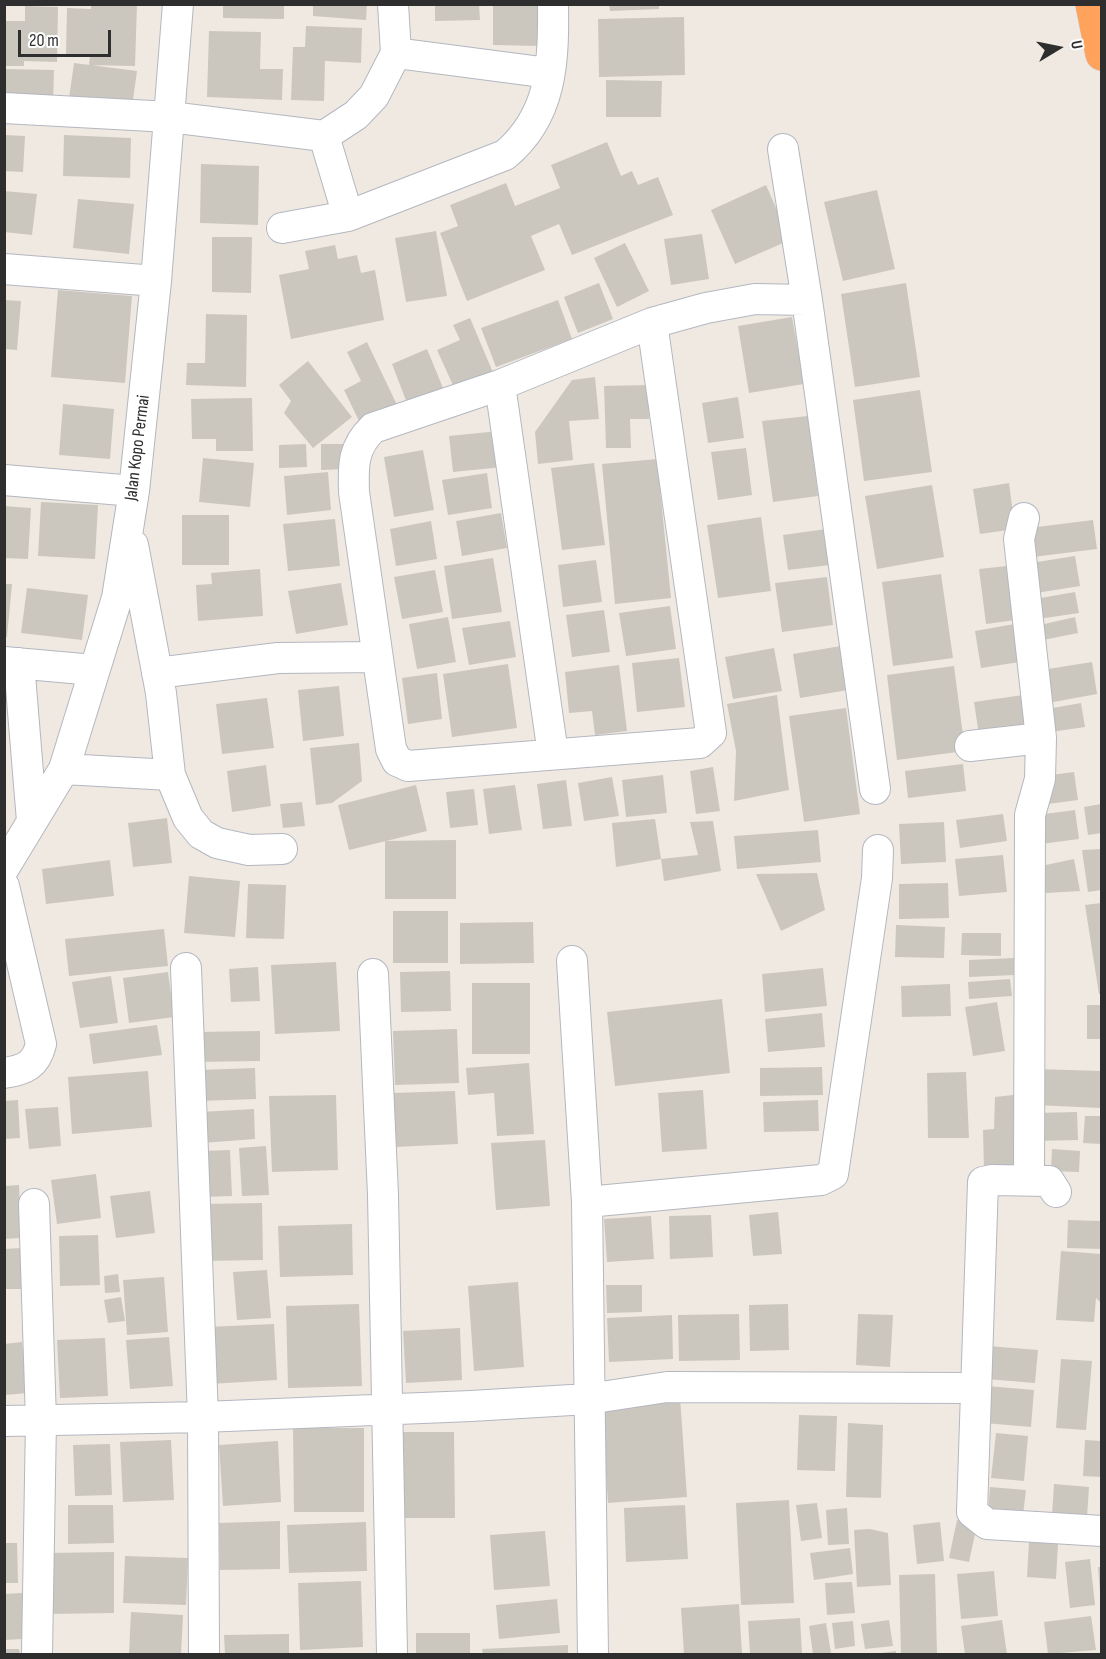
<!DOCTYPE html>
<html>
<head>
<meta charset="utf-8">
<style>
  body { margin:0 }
  #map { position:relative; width:1106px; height:1659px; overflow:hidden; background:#efe9e1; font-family:"Sofia Sans Condensed",sans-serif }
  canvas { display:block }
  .frame { position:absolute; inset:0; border:6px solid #2e2e2e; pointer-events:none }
  .north { position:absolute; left:1028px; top:18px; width:60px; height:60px; -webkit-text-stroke:4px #fff; paint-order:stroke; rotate:80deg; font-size:16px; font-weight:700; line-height:24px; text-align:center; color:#2e2e2e }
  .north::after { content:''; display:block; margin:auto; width:21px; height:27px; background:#2e2e2e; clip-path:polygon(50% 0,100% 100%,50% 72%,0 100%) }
  .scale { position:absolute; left:18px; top:30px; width:93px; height:27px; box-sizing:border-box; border:3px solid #2e2e2e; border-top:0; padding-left:8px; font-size:18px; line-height:21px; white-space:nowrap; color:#2e2e2e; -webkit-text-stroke:4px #fff; paint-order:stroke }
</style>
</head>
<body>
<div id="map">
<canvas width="1106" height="1659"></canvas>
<div class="frame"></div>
<div class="north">U</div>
<div class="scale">20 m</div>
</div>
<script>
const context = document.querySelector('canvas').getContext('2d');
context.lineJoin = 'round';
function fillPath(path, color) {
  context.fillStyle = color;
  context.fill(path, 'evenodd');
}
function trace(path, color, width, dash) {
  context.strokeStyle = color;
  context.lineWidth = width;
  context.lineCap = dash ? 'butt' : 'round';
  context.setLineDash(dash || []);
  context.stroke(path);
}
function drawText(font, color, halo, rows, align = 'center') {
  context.font = font + ' "Sofia Sans Condensed",sans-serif';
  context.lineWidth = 4.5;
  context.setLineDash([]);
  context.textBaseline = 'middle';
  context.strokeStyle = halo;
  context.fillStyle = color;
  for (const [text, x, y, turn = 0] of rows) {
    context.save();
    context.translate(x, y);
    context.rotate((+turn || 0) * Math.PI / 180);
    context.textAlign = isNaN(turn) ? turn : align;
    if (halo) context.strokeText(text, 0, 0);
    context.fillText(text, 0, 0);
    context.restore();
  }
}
fillPath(new Path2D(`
  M91,4H137L135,66L89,65L90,55L66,54L67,8L91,9Z
  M223,4H284V19L223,18Z
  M313,4H367L366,20L313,16Z
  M435,4H479L480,20L435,21Z
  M493,4H539V46L493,45Z
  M609,4H659V9L610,11Z
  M25,6L58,7L57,62L24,61V66H4V21H25Z
  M684,17L685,75L599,77L598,19Z
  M306,26L362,28L361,63L325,61L324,101L291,100L293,47H305Z
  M209,31L261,32L260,69H283L282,100L207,97Z
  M74,63L137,71L131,114L68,106Z
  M4,69L54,70L53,106L4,105Z
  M606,80L662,81L661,117H606Z
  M4,135L25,136L23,172L4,171Z
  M64,135L131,138L130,178L63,176Z
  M607,142L621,176L632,171L638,185L658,177L673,215L572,255L559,224L531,236L545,270L467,301L440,233L458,226L450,205L506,183L515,206L560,188L551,165Z
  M201,164L259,166L258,225L200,223Z
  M766,185L790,240L735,264L711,210Z
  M877,190L895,269L843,281L824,202Z
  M4,191L37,194L32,235L4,232Z
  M78,199L134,204L129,254L73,248Z
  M436,231L447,296L406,302L395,238Z
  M702,234L709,279L671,285L664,239Z
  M212,237H252L251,293L212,292Z
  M625,243L649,291L617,307L594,258Z
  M335,245L338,259L357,255L361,273L375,270L384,320L291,339L279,275L309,269L305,251Z
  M599,283L613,319L578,333L564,297Z
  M906,283L920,377L855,387L841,294Z
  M58,290L132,296L125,383L51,377Z
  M4,300L21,301L17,350L4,349Z
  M558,300L572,339L496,367L481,328Z
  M206,314L247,315L246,387L186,385L187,363H205Z
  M792,317L804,384L749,393L738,326Z
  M470,318L494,375L456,392L437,350L460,340L453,325Z
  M367,342L397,405L360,423L344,390L361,381L347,352Z
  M427,349L443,388L407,403L392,364Z
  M308,361L352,417L313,448L284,413L291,401L279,385Z
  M595,377L599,419L569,421L573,460L538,464L535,432L572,380Z
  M648,385L649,419H630L631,448H606L604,386Z
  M920,390L932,472L864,481L853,400Z
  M738,397L744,438L708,443L702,403Z
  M252,398L253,451H216V439H192L191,399Z
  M63,404L114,409L110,459L59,455Z
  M808,416L818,496L773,502L762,421Z
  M499,431L503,467L453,472L449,436Z
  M306,444L307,467L279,468V445Z
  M321,444H344L345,469L321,470Z
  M746,448L752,495L718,500L711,452Z
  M423,450L434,510L394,517L384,457Z
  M203,458L254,463L250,507L199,502Z
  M657,459L671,598L615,604L602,464Z
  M594,463L605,545L562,550L551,468Z
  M328,472L331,510L287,515L284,476Z
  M487,473L492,508L448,515L442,480Z
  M1009,483L1015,529L980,534L973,489Z
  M932,485L944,557L877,569L865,496Z
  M41,502L98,505L95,559L38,556Z
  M4,506L31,508L28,559L4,558Z
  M501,513L507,548L462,556L456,521Z
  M182,515H229V565H182Z
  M761,517L771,591L718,598L707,525Z
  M335,519L340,566L288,571L283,524Z
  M1093,520L1097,549L1033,557L1029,528Z
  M431,521L437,559L396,566L390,529Z
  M826,529L830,565L788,570L783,535Z
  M1075,556L1080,586L1036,593L1031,563Z
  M493,558L502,612L452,619L444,566Z
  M596,560L602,602L563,607L558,565Z
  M1016,565L1023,619L986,624L979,569Z
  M260,569L263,616L198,621L196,585L212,584L211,573Z
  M435,570L443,612L402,619L394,577Z
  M941,574L953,658L893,666L882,582Z
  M827,577L833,625L782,632L775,583Z
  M341,583L348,625L296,634L288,591Z
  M4,584H12L7,637L4,636Z
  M27,588L88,595L82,640L21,633Z
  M1075,592L1079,613L1038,619L1035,599Z
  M670,606L676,649L626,656L619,613Z
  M604,610L610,652L572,657L566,615Z
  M448,617L456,662L417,669L409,624Z
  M1075,617L1078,633L1043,640L1040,625Z
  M510,621L516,657L469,665L462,628Z
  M1020,623L1026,661L981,668L975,631Z
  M841,646L848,690L800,698L793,654Z
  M774,648L782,691L733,699L725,657Z
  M679,658L685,707L637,712L632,663Z
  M1092,662L1097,694L1048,703L1042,670Z
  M508,664L517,728L452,737L443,674Z
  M619,665L627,731L595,735L592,711L569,713L565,672Z
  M954,666L965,751L897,760L887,675Z
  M437,673L442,719L408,724L402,678Z
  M339,686L344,736L303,741L298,690Z
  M1030,694L1036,734L980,742L974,702Z
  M777,695L789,790L734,801L736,751L727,704Z
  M267,698L274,748L222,754L216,704Z
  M1081,703L1085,727L1051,732L1047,709Z
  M846,708L860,814L804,822L789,716Z
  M359,743L362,781L332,803L316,805L310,748Z
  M963,764L966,791L908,798L905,771Z
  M266,765L271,806L232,812L227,771Z
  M713,767L720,811L696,814L690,771Z
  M1074,772L1078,800L1048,804L1044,776Z
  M663,775L667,813L626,817L622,780Z
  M612,777L619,816L584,821L578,783Z
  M566,780L572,826L543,829L537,784Z
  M416,785L427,831L349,850L338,805Z
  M515,785L522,830L489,834L483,789Z
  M474,789L478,825L450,828L446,792Z
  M302,802L305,826L283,828L280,804Z
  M1101,804V833L1088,835L1084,807Z
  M1075,810L1079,839L1041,844L1037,815Z
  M1003,814L1007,841L960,848L956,820Z
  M167,818L172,863L133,867L128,823Z
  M655,819L661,859L616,867L612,823Z
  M713,821L721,871L664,881L661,859L698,855L690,822Z
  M944,822L946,862L901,864L899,824Z
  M818,830L821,862L737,869L734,836Z
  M456,840V899H385V841Z
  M1101,849V890L1088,892L1082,850Z
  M1003,855L1007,892L959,896L955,859Z
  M1074,859L1080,891L1046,893L1041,866Z
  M110,860L114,896L46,904L42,869Z
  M817,873L825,910L781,931L756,874Z
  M189,876L240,881L235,937L184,933Z
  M948,883L949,918L899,919V884Z
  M248,884L286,885L284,939L246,938Z
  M1101,903V994H1099L1085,905Z
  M393,911H448V963H393Z
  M533,922L534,963L460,964V923Z
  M896,925L945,927L944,958L895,957Z
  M164,929L168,966L69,976L65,939Z
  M962,933H1001V956L961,955Z
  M1014,958L1015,975L969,977V960Z
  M336,962L340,1031L275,1034L271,965Z
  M258,967L260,1001L231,1002L229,969Z
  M823,968L827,1006L765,1012L762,974Z
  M450,971L451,1011L401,1012L400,972Z
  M168,972L174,1017L129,1023L123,978Z
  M111,976L118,1023L80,1028L72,982Z
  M1010,979L1012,996L969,999L968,982Z
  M472,983H530V1054H472Z
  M950,984L951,1016L902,1017L901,986Z
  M722,999L730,1073L615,1086L607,1012Z
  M997,1002L1005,1051L973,1056L965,1007Z
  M1087,1005H1101V1039H1087Z
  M822,1013L825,1047L768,1052L765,1019Z
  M157,1025L162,1055L93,1064L89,1034Z
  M457,1029L459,1083L395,1085L393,1031Z
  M260,1031V1061L197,1062V1032Z
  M529,1063L534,1134L497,1136L494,1093L468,1095L466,1068Z
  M822,1067L823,1095L760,1096V1068Z
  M255,1068L256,1099L199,1101L198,1070Z
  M1036,1069L1101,1071V1108L1035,1105Z
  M148,1071L152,1127L72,1134L68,1077Z
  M966,1072L969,1138H928L927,1073Z
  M703,1090L707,1149L662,1152L658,1093Z
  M455,1091L458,1144L395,1147L392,1093Z
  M1022,1094L1023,1168L984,1171L983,1130L994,1129L995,1097Z
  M336,1095L338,1170L272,1172L269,1096Z
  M18,1100L20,1138L4,1139V1101Z
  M818,1100L819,1131L764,1132L763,1102Z
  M58,1107L61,1146L29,1149L25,1109Z
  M254,1109L255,1139L202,1143L200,1112Z
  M1077,1112L1078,1140L1033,1141V1113Z
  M1085,1116H1101V1144L1083,1143Z
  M545,1140L550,1206L496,1210L491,1143Z
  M266,1146L269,1195L242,1196L239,1148Z
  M1052,1149L1080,1151L1079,1172L1051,1171Z
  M230,1150L232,1196L203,1197L202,1151Z
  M96,1174L101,1218L57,1224L51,1180Z
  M19,1185L21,1238L4,1239V1186Z
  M150,1191L155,1233L116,1238L110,1196Z
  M262,1203L263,1260L203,1261L202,1204Z
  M778,1212L782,1254L753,1256L749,1215Z
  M711,1215L713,1257L670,1259L669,1216Z
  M651,1216L654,1259L607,1262L604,1219Z
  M1068,1220L1101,1221V1249L1067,1248Z
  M352,1224L353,1275L280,1277L278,1226Z
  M98,1235L100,1285L60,1286L59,1236Z
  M22,1248L24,1289H4V1249Z
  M1061,1251L1101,1254V1303L1096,1298L1094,1322L1056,1320Z
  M267,1270L271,1318L237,1320L233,1272Z
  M118,1274L120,1292L105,1293L104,1276Z
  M164,1277L168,1332L127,1335L123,1280Z
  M518,1282L524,1367L474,1371L468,1286Z
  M606,1285H642V1312L607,1313Z
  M121,1297L125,1321L108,1323L104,1300Z
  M359,1304L362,1386L288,1388L286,1306Z
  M788,1304L789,1350L750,1351L749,1305Z
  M739,1314L740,1360L679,1361L678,1315Z
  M858,1314L893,1315L890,1367L856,1365Z
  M672,1315L673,1359L609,1362L607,1318Z
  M274,1324L277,1380L209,1384L207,1327Z
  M460,1328L462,1380L406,1383L403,1331Z
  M169,1337L173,1386L130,1389L126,1340Z
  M105,1338L108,1396L60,1398L57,1340Z
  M22,1342L28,1393L4,1395V1344Z
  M988,1346L1038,1350L1035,1383L986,1379Z
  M1061,1359L1092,1361L1086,1430L1056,1428Z
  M987,1386L1034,1390L1031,1427L984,1423Z
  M680,1397L687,1497L608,1503L601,1403Z
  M799,1415L837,1416L835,1471L797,1470Z
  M848,1423L883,1425L881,1498L846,1497Z
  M293,1428H364V1512H294Z
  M401,1432H454L455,1518H402Z
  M996,1433L1028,1436L1024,1481L991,1478Z
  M171,1440L174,1500L123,1502L120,1442Z
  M1085,1440L1101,1441V1477L1083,1476Z
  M278,1441L281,1502L223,1506L219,1445Z
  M110,1444L112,1495L75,1496L73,1445Z
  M1054,1484L1089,1487L1087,1517L1052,1515Z
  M990,1487L1026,1490L1023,1515L988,1512Z
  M789,1500L794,1603L741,1605L736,1503Z
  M817,1503L822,1538L801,1541L796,1505Z
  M68,1505H113L114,1543L68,1544Z
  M685,1505L688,1559L626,1562L624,1508Z
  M847,1508L849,1544L828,1545L826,1510Z
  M957,1520L977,1525L969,1562L949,1558Z
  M280,1521V1569L220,1570L219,1523Z
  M366,1522L367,1571L289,1573L287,1525Z
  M940,1522L944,1561L917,1564L913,1525Z
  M870,1529L888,1533L891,1585L857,1587L854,1530Z
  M545,1531L550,1586L494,1590L490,1535Z
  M1029,1542L1058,1544L1056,1579L1027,1577Z
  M4,1543H17L18,1583H4Z
  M850,1548L853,1574L814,1580L810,1553Z
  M114,1552V1613L46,1614V1553Z
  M125,1556L188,1558L186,1605L123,1603Z
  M1090,1559L1095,1605L1070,1608L1065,1562Z
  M1098,1567H1101V1593H1100Z
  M994,1571L998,1616L961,1619L957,1574Z
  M935,1574L937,1654H901L899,1575Z
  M361,1581L363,1647L300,1650L298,1583Z
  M852,1582L855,1613L827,1615L825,1583Z
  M22,1593V1639L4,1640V1594Z
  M557,1599L560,1633L499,1639L496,1605Z
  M739,1604L742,1654H684L681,1608Z
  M131,1612L183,1615L181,1654H129Z
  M1091,1616L1096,1650L1048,1654L1044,1622Z
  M800,1618L802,1654H750L748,1621Z
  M889,1620L893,1646L865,1649L861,1624Z
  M1002,1620L1007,1654H965L961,1626Z
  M853,1621L855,1646L835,1649L832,1623Z
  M826,1623L831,1653L813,1654L809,1626Z
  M416,1633H470V1654H416Z
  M289,1634V1654H225L224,1635Z
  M568,1645V1654H483L482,1649Z
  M4,1649H19L20,1654H4Z
  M896,1651V1654H881V1653Z`), '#cbc7bf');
const minor = new Path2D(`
  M396,53L549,73
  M4,108L170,117L324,136L356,115L374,96L396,53L393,4
  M324,136L348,216L505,155C552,116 554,62 553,4
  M783,149L807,300L875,789
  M282,228L348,216
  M4,269L156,281
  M652,323L711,733L700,743L408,766L397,761L391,749L354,492C353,465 353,447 373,428L500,385L652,323L706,308L755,299L807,300
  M500,385L553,754
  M4,480L134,491
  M1024,518L1019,539L1041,738L1040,779L1030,815L1029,1179
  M133,545L161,693L170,775L188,818L201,834L217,843L249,850L282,849
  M4,662L94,670
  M19,663L32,821
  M157,673L278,658L376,657
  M970,746L1041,738
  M64,769L170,775
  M4,868L64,769L117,598L134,491L156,281L178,4
  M4,886L41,1044C36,1065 25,1070 4,1073
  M572,961L587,1202L593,1654
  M186,968L203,1417L204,1654
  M373,974L383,1195L392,1654
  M1056,1192L1049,1181L992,1180L983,1182L972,1512L987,1524L1102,1531
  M587,1202L821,1180L833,1174L877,878L878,850
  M34,1204L41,1420L37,1654
  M4,1421L203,1417L471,1406L588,1399L667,1387L975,1388`);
const motorway = new Path2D(`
  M1092,4L1102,54`);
trace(minor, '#b4b7c1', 32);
trace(motorway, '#c9c9c9', 34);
trace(minor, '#fff', 30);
trace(motorway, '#ffa35c', 33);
drawText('18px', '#2e2e2e', '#fff', [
  ["Jalan Kopo Permai",138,448,-83]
]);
</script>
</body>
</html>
